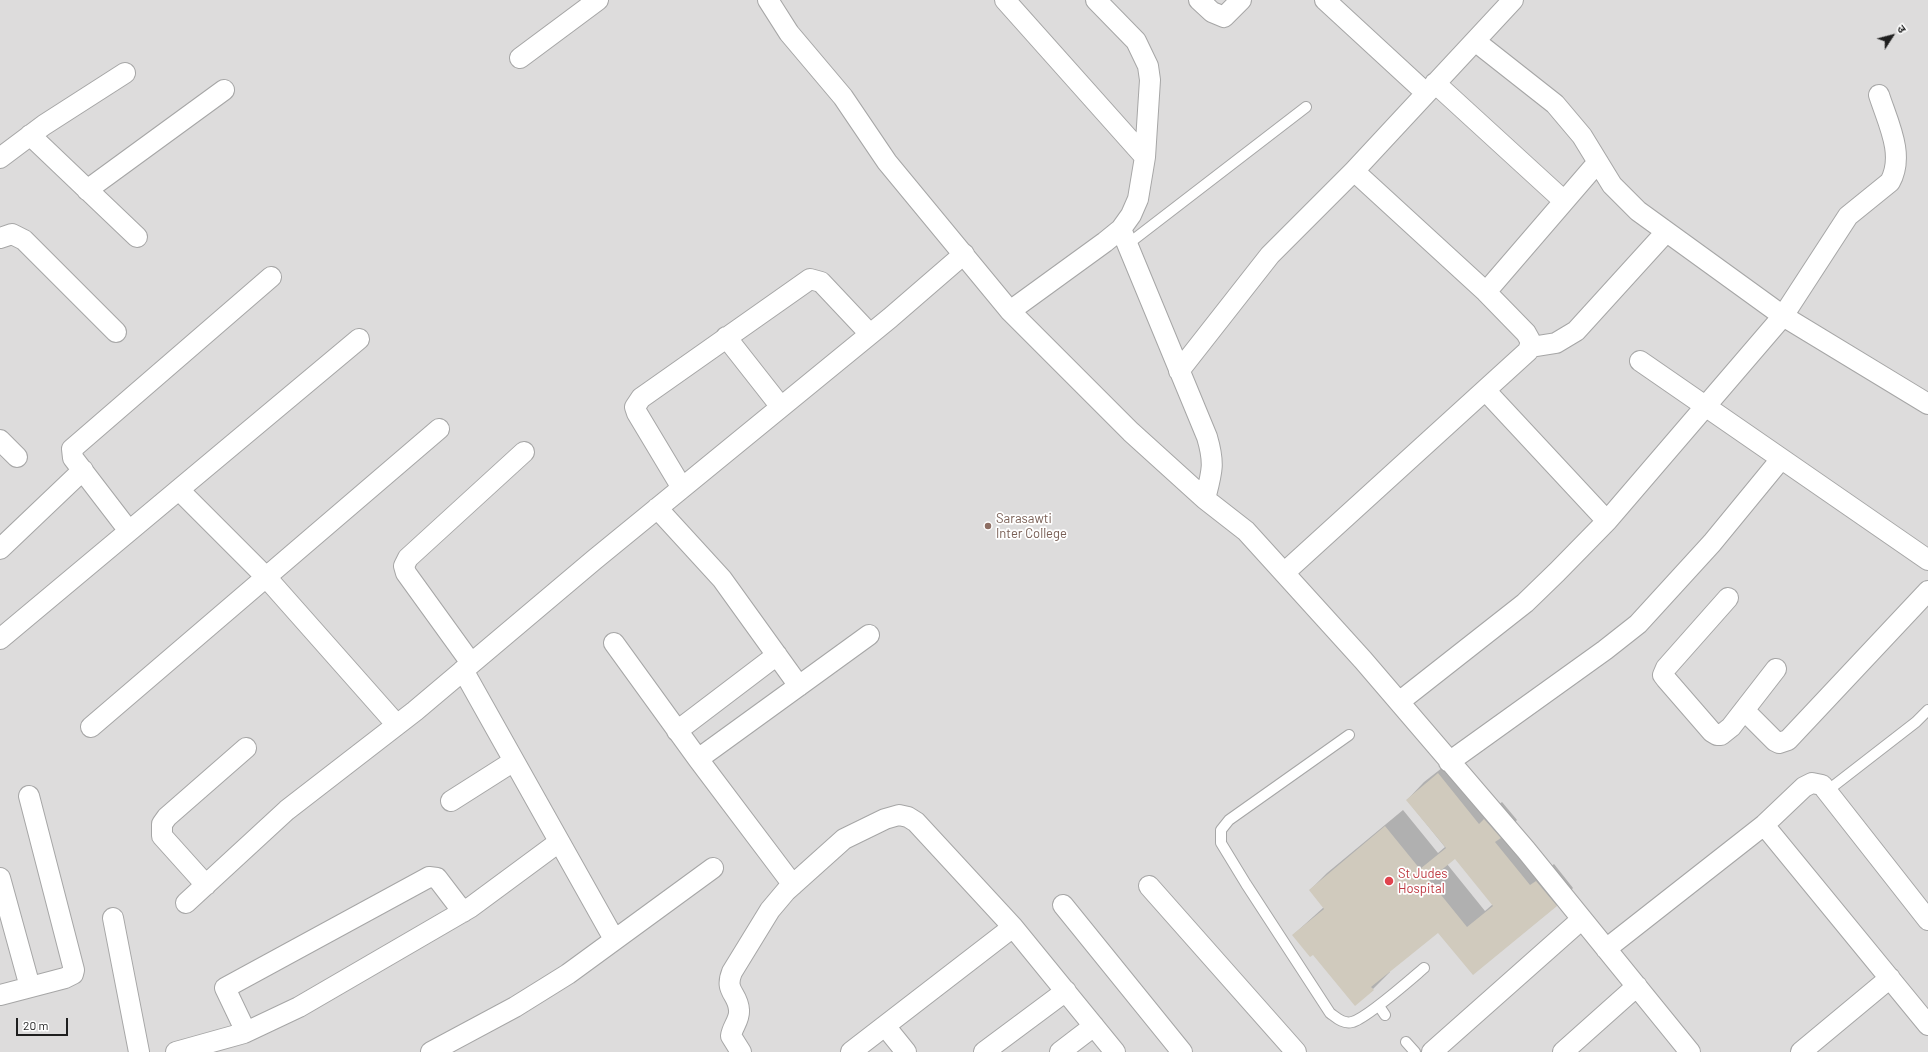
<!DOCTYPE html>
<html>
<head>
<meta charset="utf-8">
<style>
  body { margin:0 }
  #map { position:relative; width:1928px; height:1052px; overflow:hidden; background:#f0efe4; font-family:Barlow,"Noto Sans Devanagari",sans-serif }
  canvas { display:block }
  .north { position:absolute; left:1872px; top:16px; width:40px; height:40px; -webkit-text-stroke:3px #fff; paint-order:stroke; rotate:54deg; font-size:11px; font-weight:700; line-height:16px; text-align:center; color:#1f1f1f }
  .north::after { content:''; display:block; margin:auto; width:14px; height:18px; background:#1f1f1f; clip-path:polygon(50% 0,100% 100%,50% 72%,0 100%) }
  .scale { position:absolute; left:16px; top:1018px; width:52px; height:18px; box-sizing:border-box; border:2px solid #1f1f1f; border-top:0; padding-left:5px; font-size:12px; line-height:14px; white-space:nowrap; color:#1f1f1f; -webkit-text-stroke:3px #fff; paint-order:stroke }
</style>
</head>
<body>
<div id="map">
<canvas width="1928" height="1052"></canvas>
<div class="north">उ</div>
<div class="scale">20 m</div>
</div>
<script>
const context = document.querySelector('canvas').getContext('2d');
context.lineJoin = 'round';
function fillPath(path, color) {
  context.fillStyle = color;
  context.fill(path, 'evenodd');
}
function trace(path, color, width, dash) {
  context.strokeStyle = color;
  context.lineWidth = width;
  context.lineCap = dash ? 'butt' : 'round';
  context.setLineDash(dash || []);
  context.stroke(path);
}
function drawText(font, color, halo, rows, align = 'center') {
  context.font = font + ' Barlow,sans-serif';
  context.lineWidth = 3.5;
  context.setLineDash([]);
  context.textBaseline = 'middle';
  context.strokeStyle = halo;
  context.fillStyle = color;
  for (const [text, x, y, turn = 0] of rows) {
    context.save();
    context.translate(x, y);
    context.rotate((+turn || 0) * Math.PI / 180);
    context.textAlign = isNaN(turn) ? turn : align;
    if (halo) context.strokeText(text, 0, 0);
    context.fillText(text, 0, 0);
    context.restore();
  }
}
fillPath(new Path2D(`
  M0,0H1928V1052H0Z`), '#dddcdc');
fillPath(new Path2D(`
  M1456,757L1496,807L1502,802L1517,820L1512,825L1548,869L1554,864L1573,888L1556,906L1473,974L1438,931L1389,971L1390,972L1373,989L1313,953L1293,935L1324,907L1310,890L1327,873L1403,810L1438,853L1445,847L1407,800L1424,782ZM1455,858L1493,904L1485,911L1447,864Z`), '#0003');
fillPath(new Path2D(`
  M1438,773L1479,824L1484,819L1501,838L1495,842L1530,885L1536,881L1557,906L1473,975L1438,933L1371,987L1374,990L1355,1006L1313,955L1310,957L1292,935L1324,909L1309,890L1385,826L1420,869L1446,848L1406,800ZM1455,859L1493,906L1467,927L1429,880Z`), '#d0cabd');
const lane = new Path2D(`
  M1128,244L1306,107
  M1349,735L1229,820L1221,830V843L1246,884L1330,1013C1337,1018 1343,1024 1352,1022C1366,1019 1411,979 1424,968
  M1827,791L1916,722L1928,710
  M1379,1006L1385,1015
  M1406,1042L1415,1052`);
const street = new Path2D(`
  M768,0L789,33L843,97L887,162L1010,311L1131,432L1205,499L1246,531L1363,660L1526,850L1582,919
  M1005,0L1145,157
  M1199,0L1212,12L1224,17L1241,0
  M1325,0L1426,93
  M1475,41L1555,104L1582,136L1612,185L1638,211L1783,316L1928,404
  M520,58L598,0
  M1435,83L1564,201
  M30,135L137,237
  M0,158L44,125L125,73
  M87,190L224,90
  M1121,229L1207,437C1215,464 1212,472 1205,499
  M0,238L12,234L24,240L116,332
  M1486,292L1598,162
  M1010,311L1105,242L1121,229L1131,215L1138,199L1145,157L1150,80L1148,66L1136,41L1096,0
  M726,337L781,407
  M1531,347L1556,343L1576,331L1666,232
  M1640,361L1928,560
  M1179,371L1270,255L1354,171L1513,0
  M1485,390L1607,521
  M0,440L17,457
  M682,488L637,413L635,407L641,398L810,279L821,282L870,334
  M179,490L266,577L397,725
  M657,508L722,579L799,686
  M129,531L73,458L72,449L271,277
  M0,549L83,470
  M1284,573L1528,351L1531,342L1526,333L1486,292L1354,171
  M1728,598L1666,668L1663,675L1666,679L1712,732L1717,735H1721L1731,727L1776,669
  M0,639L359,339
  M614,643L698,759L793,885
  M471,663L406,573L404,566L408,558L524,452
  M463,670L614,939
  M1399,702L1525,603L1557,572L1607,521L1783,316L1848,216L1890,182C1905,155 1888,123 1879,95
  M1744,710L1775,741L1779,743L1788,740L1928,591
  M91,727L439,429
  M677,731L777,655
  M698,759L869,635
  M1449,762L1605,650L1638,624L1712,543L1781,459
  M451,801L514,761
  M1764,825L1928,1025
  M0,878L30,987
  M206,885L162,836V824L167,817L246,748
  M1149,886L1296,1052
  M186,903L287,810L415,711L594,560L890,318L964,254
  M1063,905L1182,1052
  M113,918L139,1052
  M1606,949L1764,825L1804,787L1812,783L1822,785L1928,920
  M0,995L65,978L73,974L74,970L29,796
  M885,1026L906,1052
  M246,1032L225,988L429,877L437,878L463,912
  M176,1052L244,1033L299,1007L471,907L559,842
  M431,1052L515,1007L568,974L713,868
  M741,1052L731,1036C732,1027 740,1020 739,1010C738,993 724,992 732,972L770,910L786,891L844,839L885,819L899,815L908,817L916,822L1013,927L1115,1052
  M851,1052L1013,927
  M984,1052L1066,991
  M1060,1052L1094,1026
  M1432,1052L1582,919L1690,1052
  M1563,1052L1637,986
  M1801,1052L1890,978`);
trace(lane, '#a6a6a6', 12);
trace(street, '#a6a6a6', 22);
trace(lane, '#fff', 10);
trace(street, '#fff', 20);
for (const [x, y, r, color] of [
  [988,526,4,"#8d6e63"],
  [1389,881,5,"#e0444e"]
]) {
  const dot = new Path2D();
  dot.arc(x, y, r, 0, 2 * Math.PI);
  context.fillStyle = color;
  context.fill(dot);
  trace(dot, '#fff', 1.5);
}
drawText('13px', '#785e54', '#fff', [
  ["Sarasawti",996,519],
  ["Inter College",996,534]
], 'left');
drawText('13px', '#be3a42', '#fff', [
  ["St Judes",1398,874],
  ["Hospital",1398,889]
], 'left');
</script>
</body>
</html>
